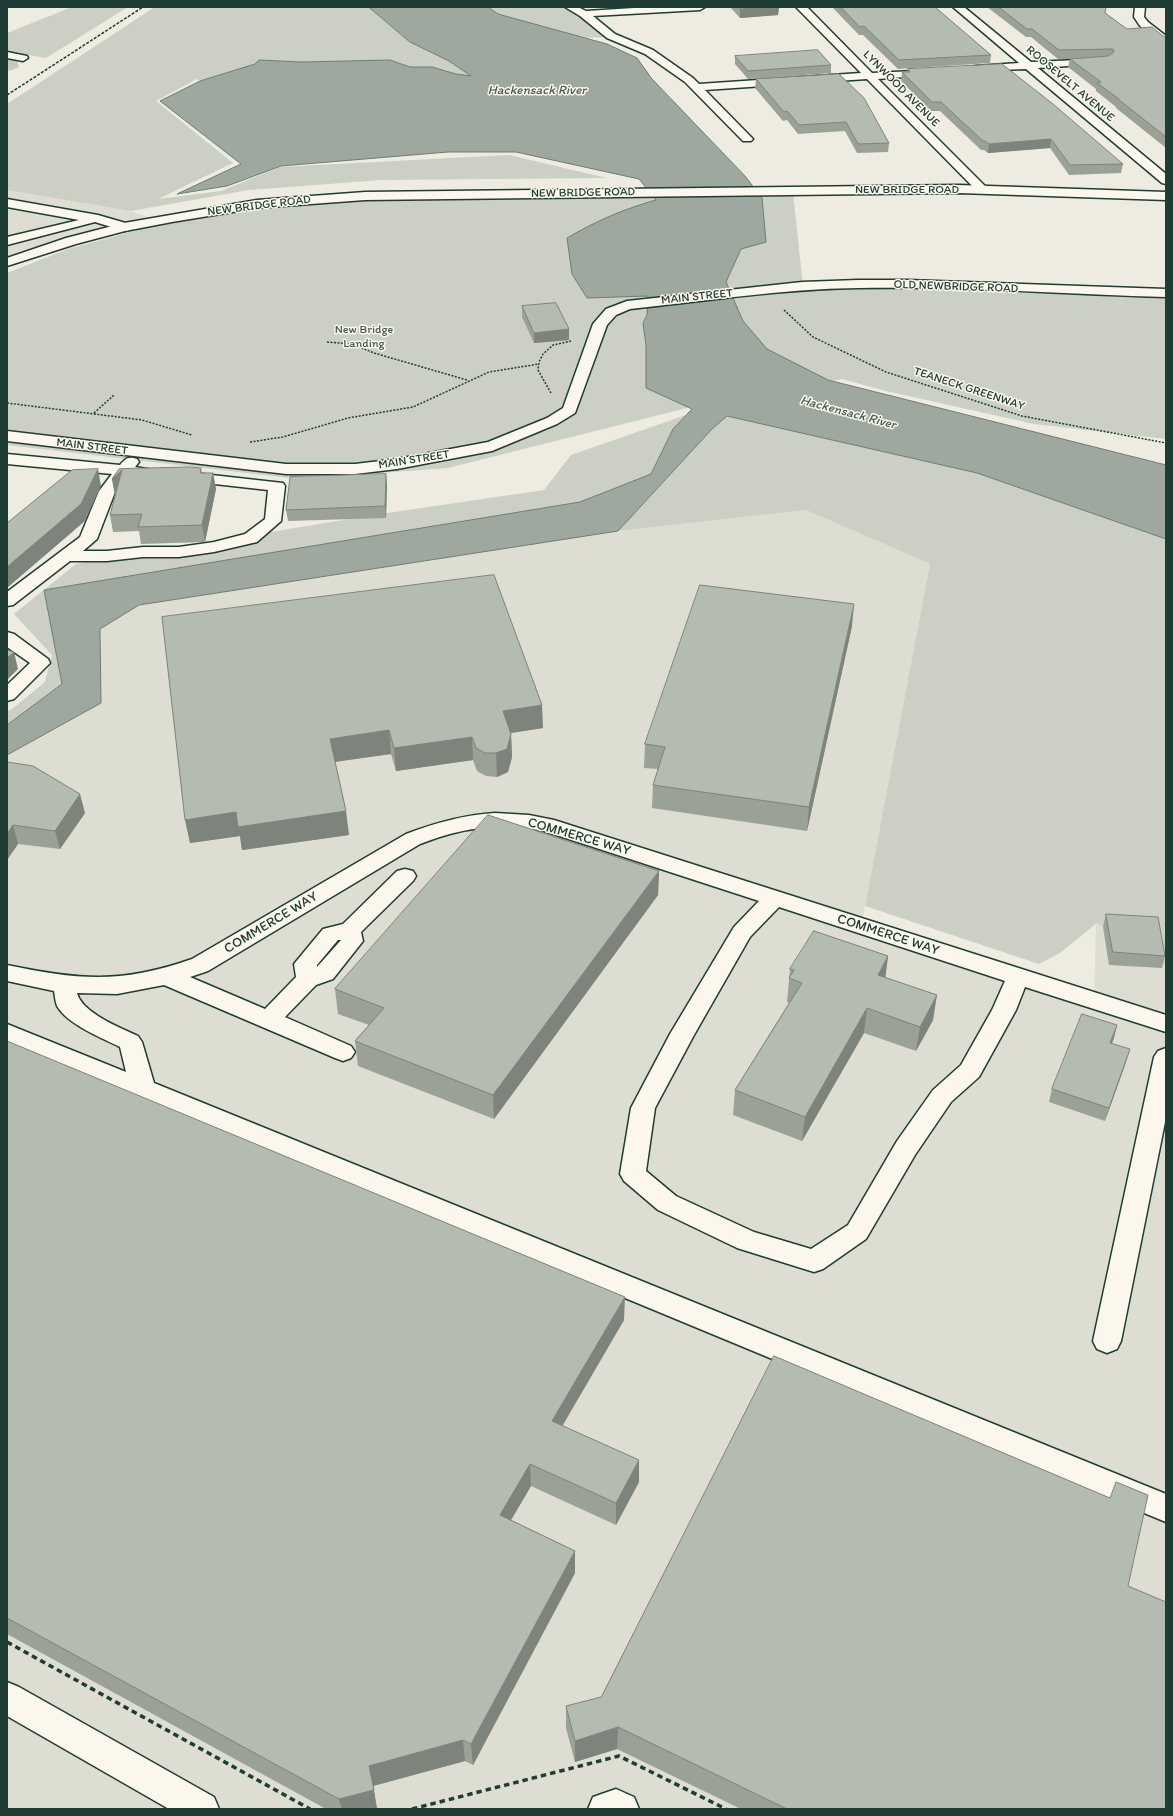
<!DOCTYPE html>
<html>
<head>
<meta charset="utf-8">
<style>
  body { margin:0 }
  #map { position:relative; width:1173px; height:1816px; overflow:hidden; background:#eeece1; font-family:Itim,sans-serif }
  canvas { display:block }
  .frame { position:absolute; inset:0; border:8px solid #1f3d34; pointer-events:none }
</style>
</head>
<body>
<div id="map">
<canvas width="1173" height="1816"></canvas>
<div class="frame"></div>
</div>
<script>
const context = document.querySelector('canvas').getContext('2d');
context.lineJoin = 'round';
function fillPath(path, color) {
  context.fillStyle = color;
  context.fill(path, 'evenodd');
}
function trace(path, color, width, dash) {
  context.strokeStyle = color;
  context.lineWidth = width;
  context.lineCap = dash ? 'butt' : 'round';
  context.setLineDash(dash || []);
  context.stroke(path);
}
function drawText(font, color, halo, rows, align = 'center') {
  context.font = font + ' Itim,sans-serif';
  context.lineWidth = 3;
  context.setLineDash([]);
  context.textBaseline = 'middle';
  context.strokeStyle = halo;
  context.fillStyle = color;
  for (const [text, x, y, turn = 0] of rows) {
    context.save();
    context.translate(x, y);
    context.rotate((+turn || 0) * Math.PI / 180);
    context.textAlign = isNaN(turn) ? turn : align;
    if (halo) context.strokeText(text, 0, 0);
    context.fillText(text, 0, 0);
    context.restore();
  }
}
fillPath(new Path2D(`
  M7,190L131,211L157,221L7,262Z
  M806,510L930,564L861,927L1094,1001L1096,923L1166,965V1809H7V755L101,703L100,629L139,605L618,531Z`), '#ddddd2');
fillPath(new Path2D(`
  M72,7H128L46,58L7,51V33Z
  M155,7H369L410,42L449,61L472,76L456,74L432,67H410L390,60L301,62L259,60L256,64L200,81L197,79L156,101L233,163L158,199L221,191L280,167L509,155L607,178L381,180L249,190L131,211L7,190V104Z
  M488,7H564L574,11L607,37L583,38L498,14Z
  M793,193L803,286L858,284L1166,293V439L1034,424L886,391L842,379L707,403L448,468L298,479L7,445V273L68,249L156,225L262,208L367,199Z
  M686,415L673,429L651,474L580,502L45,590L62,684L7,725V711L12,709L45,682L52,655L14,614L76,564L374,515L544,490L571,455Z
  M727,416L977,473L1166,539V965L1097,923L1060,953L1039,964L865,906L930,564L806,510L618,531L712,429Z`), '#cbcfc4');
const water = new Path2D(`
  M369,7H488L498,14L607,44L637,58L652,79L745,176L762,198L766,242L741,249L726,282L743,321L767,349L828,380L1166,465V539L977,473L727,416L712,429L618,531L139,605L100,629L101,703L7,755V725L62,684L44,590L580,502L651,474L673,429L692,409L646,388V345L643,323L647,315L648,296L587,298L572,274L567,238C596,221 624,209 656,200L639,179L516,152H448L281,166L227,186L177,194L241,164L160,101L200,81L255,64L259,60L301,62L390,60L410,67H432L456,74L471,76L449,61L410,42Z`);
fillPath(water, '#9fa89f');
trace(water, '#6c7d74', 1);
trace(new Path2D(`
  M7,66L21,60`), '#c5c9be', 11, [11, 5.5]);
const minor = new Path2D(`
  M565,7H578L586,11L650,7H705L700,10L593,16L615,34L653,50L693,78L699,84L861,73L796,7H807L872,73L936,70L937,72L936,74L932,75L878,79L989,190L987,193H979L867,79L705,90L751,137L753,139L751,141H743L685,82L645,54L607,38L580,16Z
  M953,7H964L1031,62L1103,59L1104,61L1099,64L1038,68L1166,174V184L1162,183L1026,69L972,71L971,69L972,67L976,66L1019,63Z
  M1135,7H1145L1144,17L1148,22L1166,36V44L1162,43L1140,26L1134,17Z
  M7,52L27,56L28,58L23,61L7,58Z
  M7,199L98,215L129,224L130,227L129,230L124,231L95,222L7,245V237L79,220L7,207Z
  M858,280H908L1166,289V297C1064,294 961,286 858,288C782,289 706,301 630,309L616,315L607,325L575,413L557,424L492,451L397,469L355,474H286L7,441V431L286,464H355L397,459L488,442L547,418L563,408L593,324L606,309L627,301L802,282Z
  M7,454L120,465C125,459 128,456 137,459L139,462L135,467L153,470L155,473L153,476L147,478L128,476L115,492L97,539L83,551H107L143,547H179L214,542L245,534L265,519L268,490L179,480L177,477L179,474L185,472L283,483L285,486L281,521L257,542L214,552L179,557H143L107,561H70L13,605L7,606V592L80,537L99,491L112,474L7,464Z
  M7,632L14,634L48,659L50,663L14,699L7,701V685L30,663L7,647Z
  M495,813L529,815L554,820L1166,1015V1032L1025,987L1016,1010L979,1077L951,1102L915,1155L866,1239L823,1269L814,1272L737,1248L658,1210L624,1181L620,1174L631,1108L670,1034L734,927L759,901L544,831C498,823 464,827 420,844L208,971L190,977L265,1009L296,977L294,964L323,929L343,924L397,871L405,869L413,871L416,876L413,881L361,932L363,941L333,979L316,985L285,1017L351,1046L355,1052L351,1058L343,1061L335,1058L164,985L117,994L77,993C82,1013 121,1028 138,1036L142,1042L154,1083L1166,1494V1522L7,1042V1024L126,1072L120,1047C102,1038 67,1024 57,1006C55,1001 55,996 54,991L7,981V965C79,980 121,984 192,959L406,834C435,823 463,815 495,813ZM779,907L1005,981L992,1010L961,1065L933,1090L897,1141L848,1225L811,1249L754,1232L676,1196L646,1171L655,1108L694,1035L750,937ZM338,940H341L317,967V965Z
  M1166,1048V1117L1121,1341L1117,1349L1107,1353L1097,1349L1093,1341L1154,1057L1158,1051Z
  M7,1682L19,1687L214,1797L219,1809H169L7,1716Z
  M616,1789L634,1797L639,1809H588L593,1797Z`);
const major = new Path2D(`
  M959,185L1166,192V200L959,193L365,200L257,208L172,222L125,231L76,244L7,266V258L66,238L124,223L257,200L365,192Z`);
trace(minor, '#1f3d34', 3);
trace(major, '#1f3d34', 3);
trace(new Path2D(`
  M784,310L813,337L886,372L1022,416L1166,443
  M327,342L352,344L374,353L467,380
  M551,393L538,370L539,362L543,354L553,345L571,341
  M7,403L142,420L192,435
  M94,413L114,395
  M250,442L283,437L348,418L413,407L489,372L539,364`), '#1f3d34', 1.5, [2, 1.5]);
trace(new Path2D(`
  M7,1642L310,1809
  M412,1809L619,1756L726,1809`), '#1f3d34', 3.5, [5.5, 4]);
fillPath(minor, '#fbf7ec');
fillPath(major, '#fbf7ec');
trace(new Path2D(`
  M7,95L143,7`), '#1f3d34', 1.5, [3, 1.5]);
fillPath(new Path2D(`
  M730,7H779L778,15L740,18Z
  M832,7H935L991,55L990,63L898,69L863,35H859Z
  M987,7H1106L1105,13L1127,29L1166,37V148L1116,108V107L1096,91V89L1068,67L1070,59H1058L1031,37H1026Z
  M735,56L831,65V73L748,79L735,64Z
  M908,69L1123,164L1121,173L1069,175L1050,148L988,153L984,150H981L940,111H931L901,81L902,72H907Z
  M756,79L889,143L888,152L857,153L845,131L798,134L787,120L783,121L755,88Z
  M522,306L569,329V340L534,343L522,317Z
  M201,468L202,473H213L216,489L205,542L141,544L139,531L113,532L110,515L115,495L112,479Z
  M386,474L387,486L386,518L288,521L286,510Z
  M162,617L543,728L511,733L512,757L508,772L497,777L486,776L477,771L473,760L396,771L391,754L335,762L349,835L242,850L240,836L190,843Z
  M852,626L807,831L652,808L653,785L658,769L644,768L645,744Z
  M7,762L85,813L60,849L18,844L7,860Z
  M659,871L658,895L494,1119L358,1066L355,1041L369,1025L338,1014L335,989Z
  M1106,914L1165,956L1162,968L1109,965L1103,927Z
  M888,956L885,978L933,1020L916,1051L864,1033L802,1141L733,1115L735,1090L789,1003L787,1002L790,969Z
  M1114,1038L1112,1043L1126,1062L1105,1121L1049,1102L1052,1089Z
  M7,1041L624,1320L563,1425L639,1482L616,1525L531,1486L511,1520L575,1551V1573L473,1765L465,1761L373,1786L377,1809H326L7,1634Z
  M1128,1586L1166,1809H741L617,1749L575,1762L566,1728V1706Z`), '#9ba197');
fillPath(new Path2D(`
  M779,7L778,15L740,18V9Z
  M1051,139L1050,148L988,153L989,144Z
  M569,329V340L534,343V333Z
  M98,469L101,486L85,521L7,588V567Z
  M122,470L115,495L112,479Z
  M213,473L216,489L205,542L202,525Z
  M386,474L387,486L386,518L385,506Z
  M854,604L852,626L807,831L809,807Z
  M14,652L18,669L7,680V658Z
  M542,705L543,728L504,734L503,711Z
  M389,730L391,754L333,762L330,739Z
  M511,734L512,757L508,772L497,777L496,753Z
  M472,737L473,760L396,771L394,748Z
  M80,794L85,813L60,849L55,831Z
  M346,811L349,835L242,850L240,836L190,843L185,820L236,812Z
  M13,825L18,844L7,860V834Z
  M659,871L658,895L494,1119L493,1095Z
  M888,956L885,981L878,975Z
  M937,995L933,1020L916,1051L920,1027Z
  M867,1008L864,1033L802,1141L805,1117Z
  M1117,1025L1114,1038L1107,1056L1110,1043Z
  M1130,1049L1126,1062L1105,1121L1109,1108Z
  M625,1297L624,1320L552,1443V1421Z
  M639,1460V1482L616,1525V1503Z
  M530,1464L531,1486L501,1537L500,1515Z
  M575,1551V1573L473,1765L471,1744Z
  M618,1727L617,1749L575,1762V1741Z
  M463,1740L465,1761L373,1786L369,1766Z
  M374,1790L377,1809H342L339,1799Z`), '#7e837b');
const building = new Path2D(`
  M738,7H777L740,9Z
  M841,7H935L991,55L899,60L864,26L860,27Z
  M999,7H1106L1105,13L1127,29L1152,27L1163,36L1166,37V137L1118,99H1119L1097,83L1101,82L1070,59L1108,56L1114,52L1113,49L1059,50L1032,29H1027Z
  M818,50L831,65L748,71L735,56Z
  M1002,64L1053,104L1123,164L1070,165L1051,139L989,144L985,141H983L941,102H932L902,72H910L908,69Z
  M839,74L864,98L889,143L858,144L846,122L799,125L787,111L784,112L756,79Z
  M556,303L569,329L534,333L522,306Z
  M190,467L201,468L200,473H213L202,525L138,527L142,514L110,515L122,470L112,479L119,469Z
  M98,469L81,504L7,567V523L72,470Z
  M386,474L385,506L286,510L290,477Z
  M494,575L542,705L503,711L511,734L507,749L496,753H485L476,748L472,737L394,748L389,730L330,739L346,811L238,827L236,812L185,820L162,617Z
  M700,585L854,604L809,807L653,785L665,747L645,744Z
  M7,650L14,652L7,658Z
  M7,762L33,766L80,794L55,831L13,825L7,834Z
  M488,815L659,871L493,1095L355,1041L384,1008L335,989Z
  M1106,914L1158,917L1165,956L1113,952Z
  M814,931L888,956L878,975L937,995L920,1027L867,1008L805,1117L735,1090L802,983L789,978L794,970L790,969Z
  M1082,1014L1117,1025L1110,1043L1130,1049L1109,1108L1052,1089Z
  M7,1041L625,1297L552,1421L639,1460L616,1503L530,1464L500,1515L575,1551L471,1744L463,1740L369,1766L374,1790L339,1799L7,1618Z
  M774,1356L1110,1498L1116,1482L1148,1495L1128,1586L1166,1602V1809H787L618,1727L575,1741L566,1706L601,1697Z`);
fillPath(building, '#b4bbb0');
trace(building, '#7e837b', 1);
drawText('12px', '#1f3d34', '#fbf7ec', [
  ["ROOSEVELT AVENUE",1070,84,40],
  ["LYNWOOD AVENUE",901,89,45],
  ["NEW BRIDGE ROAD",907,190],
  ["NEW BRIDGE ROAD",583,193,-1],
  ["NEW BRIDGE ROAD",259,206,-7],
  ["OLD NEWBRIDGE ROAD",956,287,2],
  ["MAIN STREET",697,297,-6],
  ["TEANECK GREENWAY",969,389,18],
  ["MAIN STREET",92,447,7],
  ["MAIN STREET",414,460,-9]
]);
drawText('12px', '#415a51', '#fbf7ec', [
  ["New Bridge",364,330],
  ["Landing",364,344]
]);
drawText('italic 13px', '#455d54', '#fbf7ec', [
  ["Hackensack River",537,91],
  ["Hackensack River",848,413,15]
]);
drawText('14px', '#1f3d34', '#fbf7ec', [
  ["COMMERCE WAY",579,837,16],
  ["COMMERCE WAY",271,923,-31],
  ["COMMERCE WAY",888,935,18]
]);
</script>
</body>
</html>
